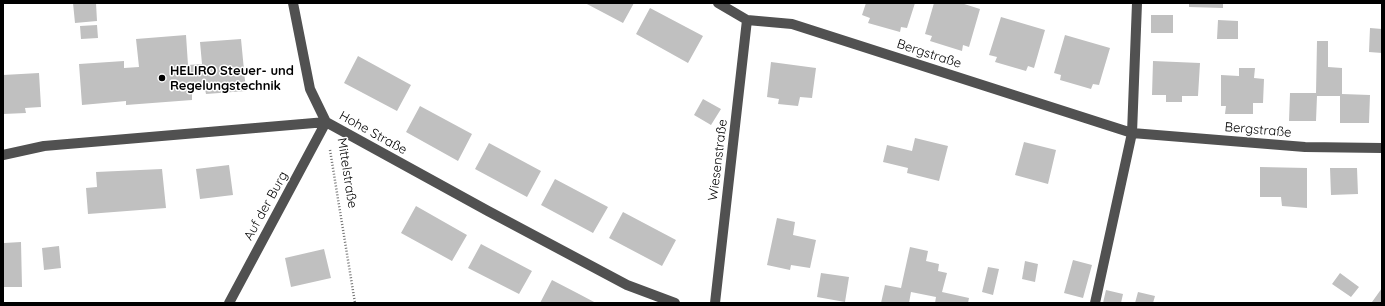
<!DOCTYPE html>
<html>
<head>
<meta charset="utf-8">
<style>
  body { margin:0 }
  #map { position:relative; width:1385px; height:306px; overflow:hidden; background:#fff; font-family:Quicksand,sans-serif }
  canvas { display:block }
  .frame { position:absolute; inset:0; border:4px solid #000; pointer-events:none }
</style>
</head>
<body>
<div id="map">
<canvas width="1385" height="306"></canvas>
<div class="frame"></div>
</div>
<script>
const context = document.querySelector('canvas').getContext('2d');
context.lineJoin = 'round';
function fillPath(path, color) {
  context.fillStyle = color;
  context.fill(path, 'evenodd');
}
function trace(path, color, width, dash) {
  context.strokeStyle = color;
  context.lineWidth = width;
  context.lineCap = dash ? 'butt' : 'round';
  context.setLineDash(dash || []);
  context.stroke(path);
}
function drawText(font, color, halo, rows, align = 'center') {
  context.font = font + ' Quicksand,sans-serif';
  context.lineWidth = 3;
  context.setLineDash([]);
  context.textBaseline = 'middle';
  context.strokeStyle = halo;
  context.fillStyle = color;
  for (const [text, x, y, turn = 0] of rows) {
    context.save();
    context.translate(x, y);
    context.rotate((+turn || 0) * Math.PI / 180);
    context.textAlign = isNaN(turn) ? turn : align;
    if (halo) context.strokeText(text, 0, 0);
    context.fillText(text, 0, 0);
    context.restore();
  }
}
fillPath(new Path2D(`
  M73,3H96L97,21L75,23Z
  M585,3H634L623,23Z
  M866,3H915L907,28L901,27L900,32L868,23L870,18L862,15Z
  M934,3H961L980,9L969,47L963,45L962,51L930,41L932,36L925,34Z
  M1189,3H1223V8L1189,7Z
  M650,8L703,36L688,63L636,34Z
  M1151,15H1173V33H1151Z
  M1001,17L1045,30L1034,68L1028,66L1026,71L995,62L997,57L989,55Z
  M1218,20L1238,21V39H1217Z
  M97,25L98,38L81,39L80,26Z
  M1370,28L1382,29V53L1369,52Z
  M186,35L188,65L202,64L200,42L241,39L246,91L206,94L205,89L192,90V100L126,105V101L82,105L79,64L124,61V68L139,67L136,39Z
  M1065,35L1110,48L1099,85L1093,84L1091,89L1060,80L1061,75L1054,73Z
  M1317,41H1328V67L1342,68V94L1370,95L1369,123H1340V96H1317L1316,121H1289L1290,93H1316Z
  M358,56L411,85L397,111L344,83Z
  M1153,61L1200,63L1198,96H1182V102H1166V95H1152Z
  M771,62L816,68L812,98L800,97L798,106L778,104L779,99L767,97Z
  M1239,68H1255L1254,78L1264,79L1263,103H1253V114H1225L1226,106H1221V75L1239,76Z
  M39,73L41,107L25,108L26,113L3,114V75Z
  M703,99L721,109L711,125L694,115Z
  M420,106L472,134L458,161L406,132Z
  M915,138L948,146L939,181L907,173L908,168L883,162L887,145L912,151Z
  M1024,142L1056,150L1048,184L1015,175Z
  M489,143L541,171L527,197L475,169Z
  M229,165L233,195L200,199L196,169Z
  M1260,167L1307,168V208L1282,206L1281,197H1260Z
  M1330,168H1357L1358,194L1331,195Z
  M162,169L166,208L88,214L86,188L97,187L96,172Z
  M555,179L608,207L593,233L541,205Z
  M416,206L467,235L452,261L401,233Z
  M623,212L676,240L662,266L609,238Z
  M777,218L795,222L793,235L816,240L810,268L791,265L790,270L767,265Z
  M21,242L22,287H3L4,243Z
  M481,244L532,271L519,294L468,268Z
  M59,246L61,268L44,270L42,248Z
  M910,247L928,251L926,261L939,264L938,271L947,273L942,292L969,298L968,303H935L936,297L911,292L909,303H881L885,285L901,288Z
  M324,249L331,278L291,287L285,258Z
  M1073,260L1092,265L1083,298L1064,293Z
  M1025,261L1038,264L1035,282L1022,279Z
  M988,267L999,269L993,295L982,292Z
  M821,273L849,277L845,302L817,297Z
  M1340,273L1359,287L1351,297L1332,284Z
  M552,280L579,294L596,303H540Z
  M1382,288V303H1374L1372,302Z
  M1106,290L1123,294L1121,303H1103Z
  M1138,292L1155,296L1153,303H1135Z`), '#c0c0c0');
trace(new Path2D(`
  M330,150L355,303`), '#737373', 2.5, [1, 2]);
trace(new Path2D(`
  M293,3L310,89L326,122
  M718,3L747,20L792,24L1132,133L1305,147L1382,148
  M3,155L44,146L326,122L488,211L627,285L675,303
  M229,303L326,122
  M715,303L747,20
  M1095,303L1132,133L1137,3`), '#515151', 10);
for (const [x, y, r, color] of [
  [162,78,4,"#000"]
]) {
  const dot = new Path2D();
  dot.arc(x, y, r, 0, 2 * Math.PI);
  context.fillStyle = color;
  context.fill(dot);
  trace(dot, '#fff', 1.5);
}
drawText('13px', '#000', '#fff', [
  ["Bergstraße",929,54,18],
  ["Bergstraße",1258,130,5],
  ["Hohe Straße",373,133,29],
  ["Wiesenstraße",718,160,-83],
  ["Mittelstraße",347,173,81],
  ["Auf der Burg",266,206,-61]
]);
drawText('bold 13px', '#000', '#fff', [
  ["HELIRO Steuer- und",170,71],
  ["Regelungstechnik",170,86]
], 'left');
</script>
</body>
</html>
